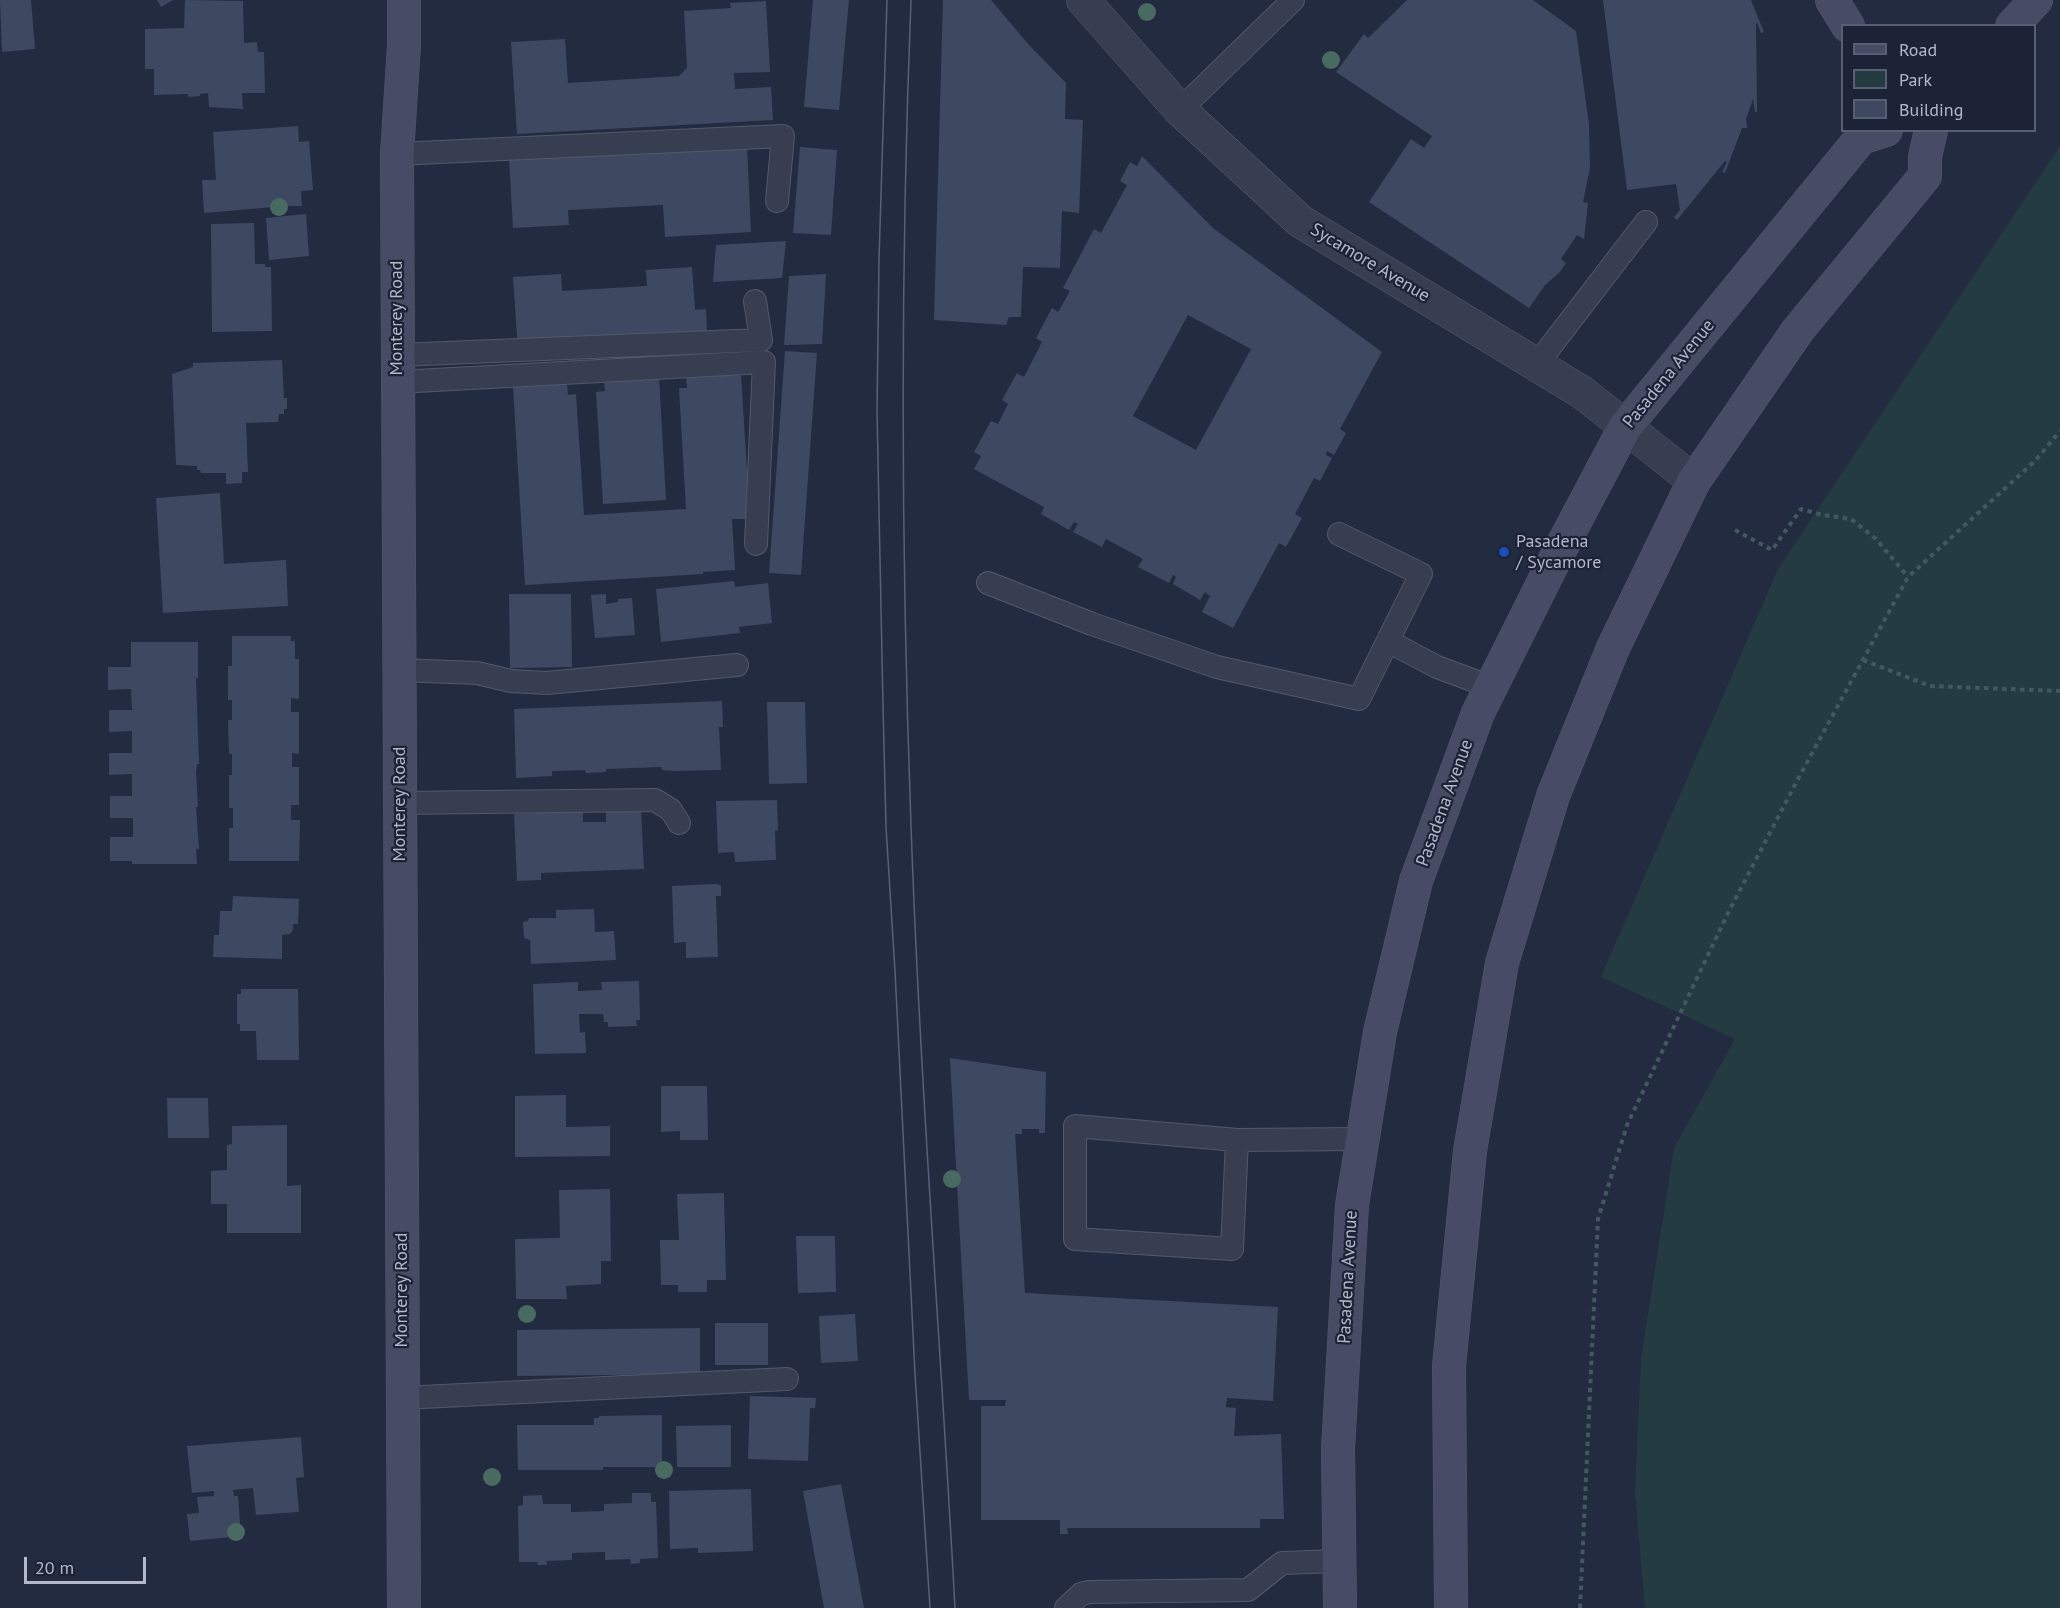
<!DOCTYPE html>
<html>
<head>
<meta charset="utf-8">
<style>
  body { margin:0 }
  #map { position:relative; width:2060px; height:1608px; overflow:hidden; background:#232b41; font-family:"PT Sans",sans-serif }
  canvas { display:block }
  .legend { position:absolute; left:1841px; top:24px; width:195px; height:108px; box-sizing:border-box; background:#1c2336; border:2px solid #585f72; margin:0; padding:8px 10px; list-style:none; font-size:18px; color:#b3b9cb }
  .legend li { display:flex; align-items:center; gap:12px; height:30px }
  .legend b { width:30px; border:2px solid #585f72 }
  .scale { position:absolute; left:24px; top:1557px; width:122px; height:27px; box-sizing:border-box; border:3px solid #b3b9cb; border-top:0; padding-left:8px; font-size:18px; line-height:21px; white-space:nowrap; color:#b3b9cb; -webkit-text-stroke:4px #1c2336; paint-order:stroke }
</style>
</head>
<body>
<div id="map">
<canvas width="2060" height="1608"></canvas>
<ul class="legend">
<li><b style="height:8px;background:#454c64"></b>Road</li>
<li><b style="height:16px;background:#253b42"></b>Park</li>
<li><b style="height:16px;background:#3e4861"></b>Building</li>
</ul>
<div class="scale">20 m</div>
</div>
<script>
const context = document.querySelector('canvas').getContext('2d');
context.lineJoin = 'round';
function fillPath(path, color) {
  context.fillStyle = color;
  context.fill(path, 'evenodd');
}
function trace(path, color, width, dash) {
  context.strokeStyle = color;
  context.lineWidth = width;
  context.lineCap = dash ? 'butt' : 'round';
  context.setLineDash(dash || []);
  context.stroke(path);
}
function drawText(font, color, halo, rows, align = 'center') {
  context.font = font + ' "PT Sans",sans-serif';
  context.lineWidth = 4.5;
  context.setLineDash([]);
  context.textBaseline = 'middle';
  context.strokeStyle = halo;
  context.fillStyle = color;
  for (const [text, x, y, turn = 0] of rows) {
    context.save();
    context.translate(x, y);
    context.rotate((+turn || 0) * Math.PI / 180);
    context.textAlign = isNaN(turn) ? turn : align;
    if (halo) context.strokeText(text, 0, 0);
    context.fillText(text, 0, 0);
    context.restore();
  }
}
fillPath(new Path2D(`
  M2060,146V1608H1645L1635,1491L1641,1359L1674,1148L1735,1039L1601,977L1778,569Z`), '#253b42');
fillPath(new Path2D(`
  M0,0H31L35,49L2,52Z
  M157,0H173L161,7Z
  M185,0L243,1L244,43L257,42L258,52H264L265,93H242L243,109L209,107L208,93L200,94V96L188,97V94L154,95V69H145V29L184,28Z
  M813,0H849L839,110L804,107Z
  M943,0H991L1029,45L1066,83L1065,119L1083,120L1079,213L1062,211L1060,268L1023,267L1021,317H1009L1006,325L934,320Z
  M1407,0H1533L1576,31L1589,124L1590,168L1583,202L1588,203L1584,239L1577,235L1561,259L1566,263L1559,273L1545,285L1529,308L1369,202L1411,139L1424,148L1432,136L1336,72L1364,34L1368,38Z
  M1603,0H1751L1764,32L1761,33L1757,23H1756L1757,112H1755L1753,99L1746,119L1747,128H1742L1725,173L1722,172L1727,162L1725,161L1677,220L1674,217L1680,210L1676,184L1627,190Z
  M766,1L770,72L734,73L735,89L771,87L773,120L517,134L511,42L565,39L568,83L679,76L687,68L684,11L731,8L730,3Z
  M298,126L299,142L309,141L313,190L301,191L302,206H285L204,213L202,180H216L213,132Z
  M747,146L751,232L665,237L663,205L568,210L569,225L513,228L509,158Z
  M800,147L837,150L831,235L793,233Z
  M1142,156L1213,228L1382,352L1340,429L1346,433L1334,455L1327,451L1326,455L1332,458L1320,481L1314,478L1295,514L1302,518L1286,547L1279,543L1233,628L1202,612L1210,596L1205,592L1200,600L1173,584L1176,577L1173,575L1169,583L1138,567L1143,559L1106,539L1102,547L1073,532L1078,524L1074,522L1069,530L1041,514L1044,507L974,469L981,456L974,452L991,421L998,424L1008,404L1002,400L1017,373L1024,377L1042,342L1036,338L1052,308L1058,312L1070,291L1063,288L1094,229L1101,233L1127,185L1120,181L1130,162L1137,166ZM1188,315L1251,349L1196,450L1133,416Z
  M306,214L309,256L269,260L266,218Z
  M254,223L255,264H265V267H271L272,331L212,332L211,224Z
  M786,241L782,278L713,282L716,245Z
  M692,267L695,310L706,309L707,332L518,350L513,277L561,274L562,291L647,286L646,270Z
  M826,274L822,344L784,345L789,276Z
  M785,351L817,353L801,575L769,573Z
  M282,360L284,398H287V409H284V414H279L278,422L246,423L248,472H242V483L226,484V473H201L200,470H197V466L176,465L172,374L193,367V363Z
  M741,375L750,519H732L735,570L703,572V574L525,585L513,387L567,384L568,395L576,394L584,515L686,509L679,388H687L686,377Z
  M659,377L666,500L603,504L596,392L605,391L604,380Z
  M220,493L224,564L286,560L288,606L163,613L156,498Z
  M734,581L735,587L768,583L772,623L739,627L740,633L661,642L656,589Z
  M509,594H571L572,667L510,668Z
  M606,594V604L618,602V599L632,598L635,635L595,638L591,595Z
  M232,636H291V641H295V659H299V699L291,698V712H299V754L292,753V767H299V805H291V820H300L299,861H229V828H233V808H229V775H232V754H229L228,720H232V700H228V666H232Z
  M131,642H198V678H196L199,764H197L196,772L198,807H196L199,849H196L197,864H132V861H110V837H133V818H110V796H132V774L109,775V753H132V731L109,732V710H132L131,689L108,690V667H131Z
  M722,701L723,727H719L721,770L676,771L662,770L661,767L606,769V772L586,773L585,770L552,771V776L516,778L514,709Z
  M767,702H805L807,783L769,784Z
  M777,800L778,831L775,830L776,860L735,862L734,852L718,853L716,801Z
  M641,809L644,869L541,873V880L517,881L514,814L583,811V822H606V810Z
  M715,884L721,885V896H716L718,957L686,958V942L674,943L672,886Z
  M233,896L299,899L298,924H293V930L290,934L282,935V959L213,957L214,935H219L220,911H232Z
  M594,909L595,932L614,931L616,960L531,964L530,940L524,938L523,922L528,921L529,918H556V910Z
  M639,981L640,1020H636L637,1026L608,1027V1022H604L603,1014H579L580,1033L585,1032L586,1053L535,1054L533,984L578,982V991L602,990L601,982Z
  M241,989H298L299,1060H257L256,1031H240V1024H237V994H241Z
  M950,1058L1046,1072L1045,1133H1039V1129H1022V1134H1015L1025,1293L1278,1307L1273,1401L1227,1398L1226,1407L1236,1408L1234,1436L1281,1434L1284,1519H1260V1528H1067L1068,1534H1060V1520H981V1406H1005L1006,1400H969Z
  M661,1086H707L708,1140H680V1131L661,1132Z
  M566,1095V1127L610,1126V1156L515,1157V1096Z
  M167,1098H208L209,1138H168Z
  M287,1125V1186L301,1185V1233H227V1204H211V1171L227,1170V1145L232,1144V1126Z
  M610,1189L611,1261H601V1284L566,1286L567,1299H516L515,1239L560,1238L559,1190Z
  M724,1193L726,1280H707V1292H678V1285H661L660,1240H679L677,1194Z
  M796,1236H835L836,1292L798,1293Z
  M855,1314L858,1361L821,1363L819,1316Z
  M715,1323H768V1365H715Z
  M700,1328V1374L517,1376V1330Z
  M750,1396L816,1398L815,1408H810L808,1461L748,1459Z
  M662,1415V1467H603V1470H518L517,1425H594V1418H599V1416Z
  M731,1425V1467H677L676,1426Z
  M301,1437L304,1477L296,1478L299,1512L256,1515L253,1488L233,1490L234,1496H238L241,1536L190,1541L187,1514L199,1513L197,1497L214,1496V1491L192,1493L187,1446Z
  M841,1484L864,1608H824L803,1491Z
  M751,1489L753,1551L698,1553V1548L670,1549L669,1491Z
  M632,1493H651V1502H656L658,1558L640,1559V1563L631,1564L630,1559L605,1560V1552L572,1553V1560L546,1561L547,1565H537L538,1562H519L518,1506L523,1505V1496L542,1495L543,1504H571V1512L604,1511V1504L632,1503Z`), '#3e4861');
const lane = new Path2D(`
  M1180,110L1293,0
  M397,154L783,136L777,201
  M398,355L761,340L755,301
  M1537,364L1646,222
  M398,382L764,362L756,544
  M988,583L1092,624L1217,667L1359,699L1421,574L1339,534
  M1388,641L1437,667L1491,687
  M399,670L477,673L511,681L547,683L737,665
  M400,803L655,800L671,810L679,823
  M1075,1126L1237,1140L1232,1249L1075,1239Z
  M1237,1140L1363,1139
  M402,1398L787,1379
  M1066,1608L1081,1594L1089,1592L1248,1590L1282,1563L1339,1561`);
const street = new Path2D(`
  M1083,0L1180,110L1300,221L1583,393L1694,481`);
const secondary = new Path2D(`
  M1832,0L1848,26
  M2012,26L2036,0
  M404,1608L397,154L404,45V0
  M1340,1608L1338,1449L1352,1205L1380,1032L1416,881L1478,713L1552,565L1625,427L1861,138L1886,130
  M1451,1608L1449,1366L1470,1151L1502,963L1553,796L1613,648L1694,481L1798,330L1925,176V157L1931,130`);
trace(lane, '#52596b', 24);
trace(street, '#52596b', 34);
trace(secondary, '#52596b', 34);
trace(new Path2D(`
  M1735,530L1772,550L1801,509L1823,515L1851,519L1876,539L1908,577
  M1863,660L1930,686L2060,691
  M1580,1608L1598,1219L1627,1125L1728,913L1798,779L1908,577L2035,461L2060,431`), '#43585f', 4, [4.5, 4.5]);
trace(lane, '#373e51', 22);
trace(street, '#373e51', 33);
trace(secondary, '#454c64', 33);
trace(new Path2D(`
  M887,0L879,260L877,411L883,706L886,827L895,971L915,1374L930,1608
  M911,0C900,275 901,550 911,825C920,1086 941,1347 955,1608`), '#596178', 1.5);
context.fillStyle = '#496a61';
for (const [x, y] of [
  [1147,12],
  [1331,60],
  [279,207],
  [952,1179],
  [527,1314],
  [664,1470],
  [492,1477],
  [236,1532]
]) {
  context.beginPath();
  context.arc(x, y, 9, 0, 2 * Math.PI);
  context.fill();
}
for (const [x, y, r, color] of [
  [1504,552,6,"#1a4fb4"]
]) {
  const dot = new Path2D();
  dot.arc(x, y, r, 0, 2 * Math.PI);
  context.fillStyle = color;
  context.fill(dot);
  trace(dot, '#1c2336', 2);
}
drawText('18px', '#b3b9cb', '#1c2336', [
  ["Sycamore Avenue",1370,263,31],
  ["Monterey Road",397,318,-90],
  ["Pasadena Avenue",1669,374,-51],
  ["Pasadena Avenue",1445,803,-70],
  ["Monterey Road",400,804,-90],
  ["Pasadena Avenue",1348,1277,-87],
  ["Monterey Road",402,1290,-90]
]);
drawText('18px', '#b3b9cb', '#1c2336', [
  ["Pasadena",1516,542],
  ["/ Sycamore",1516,563]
], 'left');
</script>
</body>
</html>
